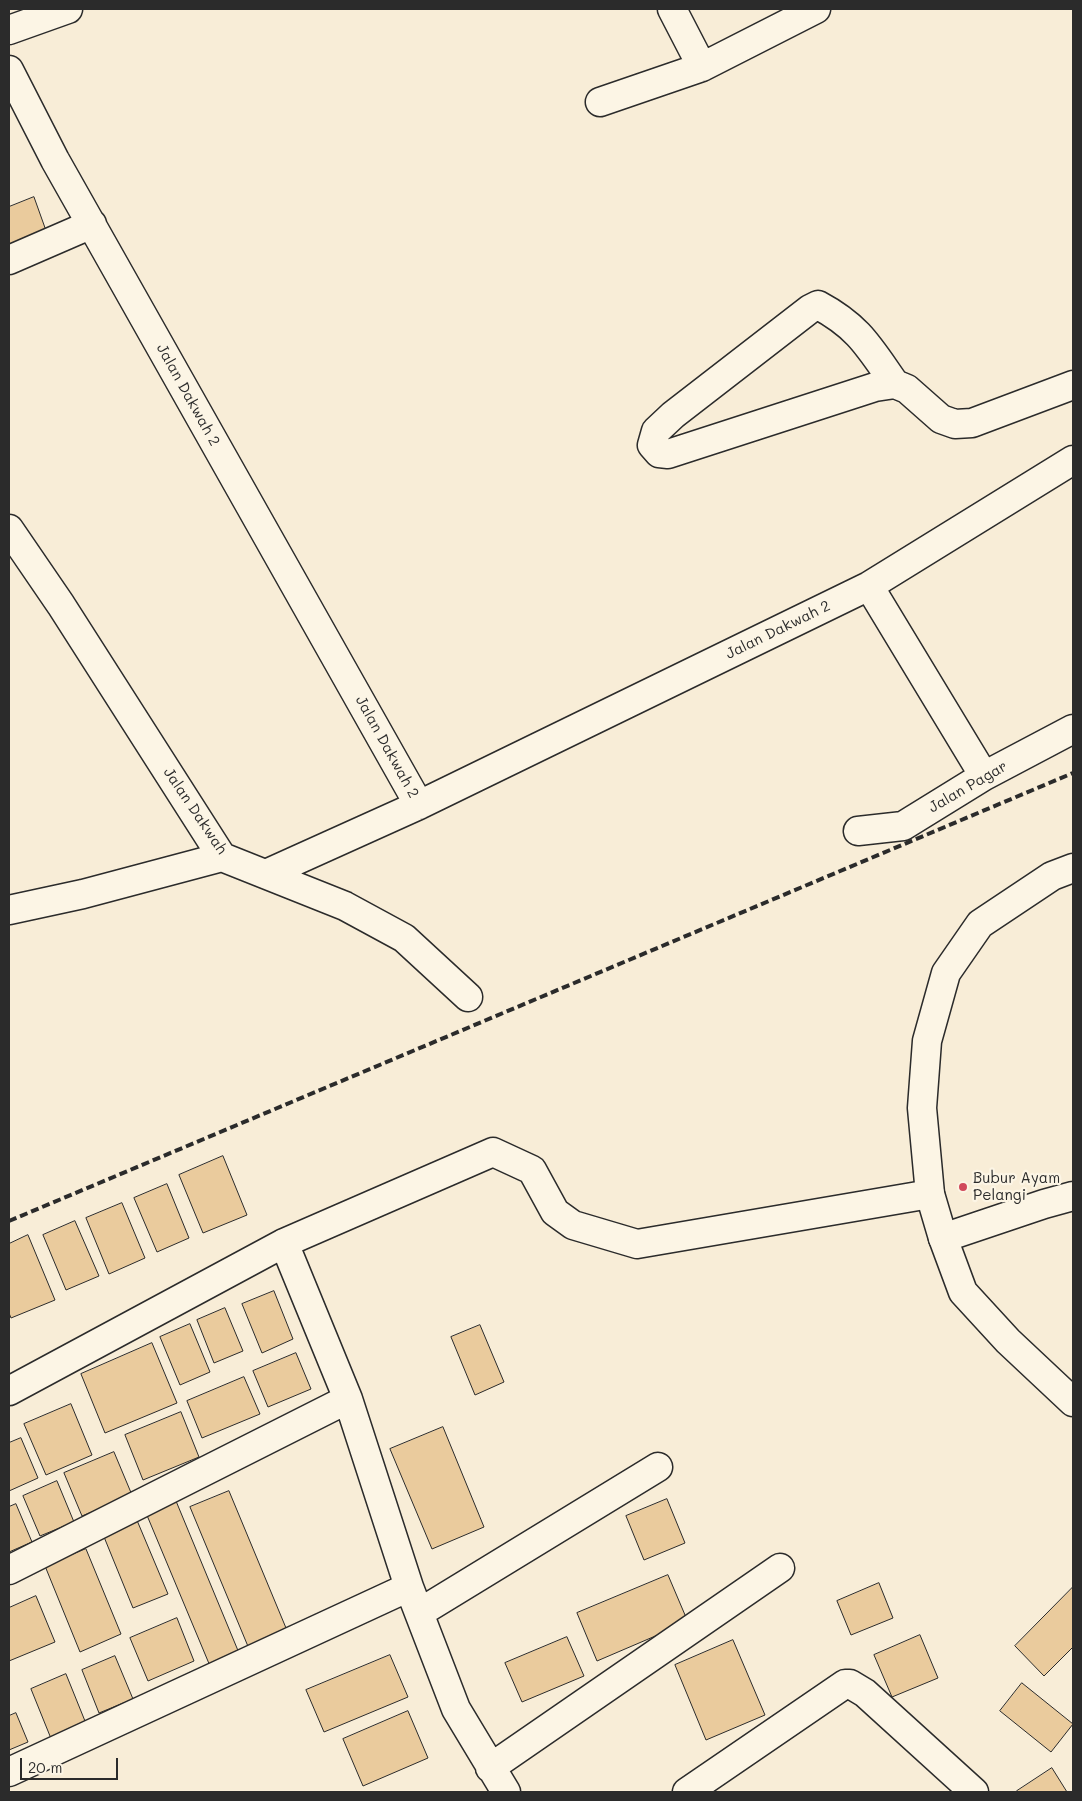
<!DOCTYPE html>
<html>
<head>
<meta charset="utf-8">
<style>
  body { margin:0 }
  #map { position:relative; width:1082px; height:1801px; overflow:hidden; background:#f8edd7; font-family:Mali,sans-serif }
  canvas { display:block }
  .frame { position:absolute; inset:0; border:10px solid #2b2b2b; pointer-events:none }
  .scale { position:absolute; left:20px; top:1758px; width:98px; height:22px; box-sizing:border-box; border:2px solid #2b2b2b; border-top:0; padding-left:6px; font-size:15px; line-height:18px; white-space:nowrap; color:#2b2b2b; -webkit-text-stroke:4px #fcf5e5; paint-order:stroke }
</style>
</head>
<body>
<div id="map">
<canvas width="1082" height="1801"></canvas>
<div class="frame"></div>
<div class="scale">20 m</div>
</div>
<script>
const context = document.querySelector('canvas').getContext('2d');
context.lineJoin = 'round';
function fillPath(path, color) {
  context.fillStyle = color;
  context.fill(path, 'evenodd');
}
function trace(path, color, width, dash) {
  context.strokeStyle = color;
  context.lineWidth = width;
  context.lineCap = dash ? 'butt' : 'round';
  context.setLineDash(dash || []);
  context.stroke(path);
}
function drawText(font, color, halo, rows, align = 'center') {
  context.font = font + ' Mali,sans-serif';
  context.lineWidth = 4.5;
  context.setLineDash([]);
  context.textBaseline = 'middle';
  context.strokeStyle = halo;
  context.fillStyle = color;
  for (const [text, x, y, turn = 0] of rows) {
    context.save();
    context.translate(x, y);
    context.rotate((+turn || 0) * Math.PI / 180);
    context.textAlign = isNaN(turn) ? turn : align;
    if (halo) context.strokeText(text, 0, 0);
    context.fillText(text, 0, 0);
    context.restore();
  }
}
const building = new Path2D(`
  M34,197L49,239L9,255V207Z
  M223,1156L247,1215L203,1233L179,1175Z
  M167,1184L189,1238L157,1252L134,1198Z
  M122,1203L145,1258L109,1274L86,1218Z
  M75,1221L99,1276L66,1290L43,1235Z
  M28,1235L55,1300L11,1318L9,1313V1244Z
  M274,1291L293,1339L262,1353L242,1304Z
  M225,1308L243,1351L214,1363L197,1320Z
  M190,1324L210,1372L180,1385L160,1337Z
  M480,1325L504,1382L475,1395L451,1337Z
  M152,1343L177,1403L105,1433L81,1374Z
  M296,1353L311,1389L268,1407L253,1371Z
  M244,1377L260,1414L202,1438L187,1401Z
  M71,1404L92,1455L46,1475L24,1424Z
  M181,1412L199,1457L143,1480L125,1435Z
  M443,1427L484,1527L432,1549L390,1449Z
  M21,1438L38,1478L9,1491V1443Z
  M114,1452L132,1495L82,1516L64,1473Z
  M57,1481L74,1522L40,1536L23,1496Z
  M229,1491L291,1640L252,1656L190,1507Z
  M667,1499L685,1543L644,1560L626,1516Z
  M176,1501L239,1653L210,1666L146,1513Z
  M16,1504L32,1542L9,1552V1507Z
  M136,1518L168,1594L133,1608L102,1532Z
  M86,1549L121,1634L80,1652L45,1566Z
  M668,1575L688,1622L597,1661L577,1613Z
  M879,1583L893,1618L851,1635L837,1601Z
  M1073,1587V1647L1044,1676L1015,1646Z
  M36,1596L55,1642L9,1661V1608Z
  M177,1618L194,1661L148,1681L130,1638Z
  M920,1635L938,1678L892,1697L874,1655Z
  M567,1637L584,1676L522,1702L505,1663Z
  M733,1640L765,1715L706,1740L675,1665Z
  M390,1655L408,1697L324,1732L306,1690Z
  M115,1656L133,1699L99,1713L82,1670Z
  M66,1674L87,1726L52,1741L31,1689Z
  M1022,1683L1073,1724L1051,1752L1000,1711Z
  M408,1711L428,1758L363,1786L343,1739Z
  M16,1713L28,1742L9,1750V1716Z
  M1052,1768L1067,1792H1018L1017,1791Z`);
fillPath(building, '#eacb9d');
trace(building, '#2b2b2b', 1);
const minor = new Path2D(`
  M672,9L702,67L816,9
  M9,30L68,9
  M9,70L55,160L419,805
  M600,102L702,67
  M9,260L92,224
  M895,384C869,347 859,327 818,305L810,309L673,415L656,431L652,445L659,453L668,454L875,387L895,384L907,389L941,419L955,424L972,423L1073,385
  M9,529L61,605L222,857L345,906L404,938L468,997
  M869,586L984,776
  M858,831L903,826L984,776L1073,729
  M266,874L419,805L869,586L1073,460
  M9,910L83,894L222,857
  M943,1238L1044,1204L1073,1196
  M284,1243L348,1399L409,1587L456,1709L506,1792
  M9,1391L284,1243L493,1152L532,1170L555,1212L573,1225L637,1244L930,1194
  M9,1570L348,1399
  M419,1613L658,1467
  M490,1768L780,1568
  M9,1772L409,1587
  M687,1792L845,1684H850L865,1693L974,1792`);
const major = new Path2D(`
  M1073,868L1052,876L980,924L946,973L927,1041L922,1108L930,1194L943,1238L963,1292L1008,1341L1073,1402`);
trace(minor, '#2b2b2b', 31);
trace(major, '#2b2b2b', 31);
trace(minor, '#fcf5e5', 28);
trace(major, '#fcf5e5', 28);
trace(new Path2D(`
  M9,1221L1073,773`), '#2b2b2b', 4, [8, 4]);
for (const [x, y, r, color] of [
  [963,1187,5,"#d1495b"]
]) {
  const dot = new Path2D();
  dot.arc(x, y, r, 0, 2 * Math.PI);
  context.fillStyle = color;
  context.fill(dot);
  trace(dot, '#fcf5e5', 2);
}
drawText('15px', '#2b2b2b', '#fcf5e5', [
  ["Jalan Dakwah 2",188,395,61],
  ["Jalan Dakwah 2",778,630,-26],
  ["Jalan Dakwah 2",387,747,61],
  ["Jalan Pagar",968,787,-30],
  ["Jalan Dakwah",195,811,56]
]);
drawText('15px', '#2b2b2b', '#fcf5e5', [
  ["Bubur Ayam",973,1178],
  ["Pelangi",973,1195]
], 'left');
</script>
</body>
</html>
